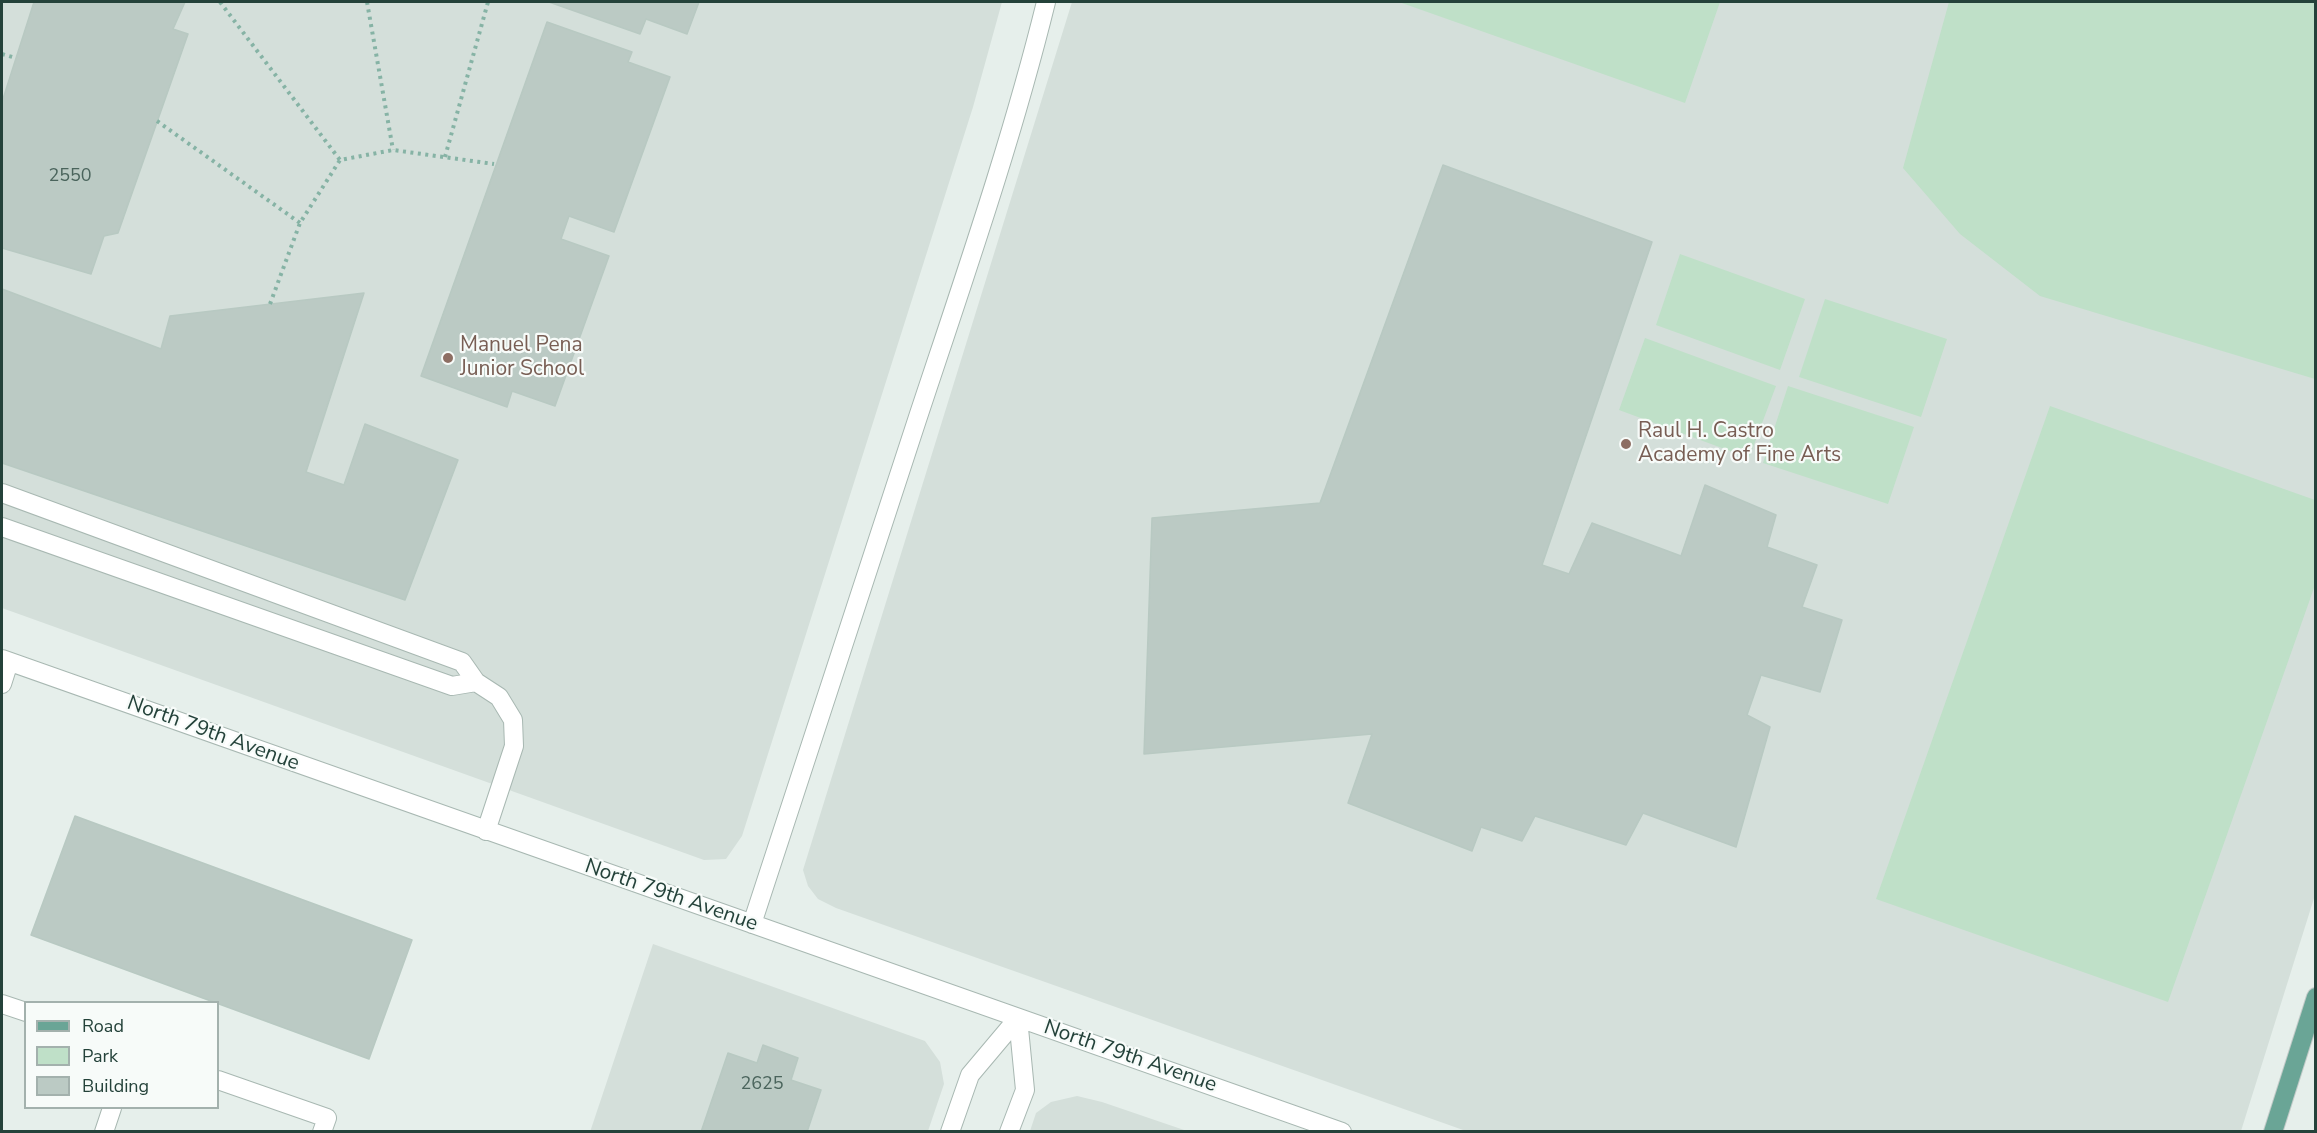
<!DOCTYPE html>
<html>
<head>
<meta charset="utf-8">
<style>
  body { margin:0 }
  #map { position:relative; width:2317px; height:1133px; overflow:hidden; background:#e6efeb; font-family:"Nunito Sans",sans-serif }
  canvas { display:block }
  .frame { position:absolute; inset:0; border:3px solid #24423a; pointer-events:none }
  .legend { position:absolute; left:24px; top:1001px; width:195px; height:108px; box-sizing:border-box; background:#f7fbf9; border:2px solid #a3b1ad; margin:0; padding:8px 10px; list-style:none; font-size:18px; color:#24423a }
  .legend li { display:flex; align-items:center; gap:12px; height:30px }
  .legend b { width:30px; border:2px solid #a3b1ad }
</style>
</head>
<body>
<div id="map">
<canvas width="2317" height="1133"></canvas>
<div class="frame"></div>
<ul class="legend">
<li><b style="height:8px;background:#6aa596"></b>Road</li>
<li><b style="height:16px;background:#bfe0c8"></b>Park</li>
<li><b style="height:16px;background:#bbcac4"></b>Building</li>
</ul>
</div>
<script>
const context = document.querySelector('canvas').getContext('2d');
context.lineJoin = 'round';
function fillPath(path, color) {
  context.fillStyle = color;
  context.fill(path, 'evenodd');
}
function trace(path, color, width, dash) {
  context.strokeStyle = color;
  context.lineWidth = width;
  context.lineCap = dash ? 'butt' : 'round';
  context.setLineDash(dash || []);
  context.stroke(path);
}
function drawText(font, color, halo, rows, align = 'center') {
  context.font = font + ' "Nunito Sans",sans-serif';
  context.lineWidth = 4.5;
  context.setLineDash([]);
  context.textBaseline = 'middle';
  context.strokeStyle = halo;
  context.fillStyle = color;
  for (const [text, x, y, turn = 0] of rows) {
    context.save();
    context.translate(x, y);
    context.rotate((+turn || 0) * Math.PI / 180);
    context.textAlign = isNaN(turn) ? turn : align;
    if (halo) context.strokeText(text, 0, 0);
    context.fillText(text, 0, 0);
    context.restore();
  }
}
fillPath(new Path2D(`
  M2,2H1002L973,107L742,836L726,859L704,860L2,608Z
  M1072,2H2315V895L2241,1131H1466L836,908L818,899L808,886L803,870Z
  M653,944L925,1041L940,1062L944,1084L928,1131L590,1132Z
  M1077,1096L1102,1102L1187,1131H1030L1036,1113L1051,1102Z`), '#d4dfda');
fillPath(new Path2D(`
  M1399,2H1720L1685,103Z
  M1949,2H2315V379L2040,296L1960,234L1903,168Z
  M1680,254L1805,299L1780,370L1656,325Z
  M1825,299L1947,339L1921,417L1799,377Z
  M1645,338L1776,386L1749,458L1619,410Z
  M1788,386L1914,427L1888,504L1763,463Z
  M2050,406L2315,500V585L2168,1002L1876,899Z`), '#bfe0c8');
const building = new Path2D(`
  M34,2H185L173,29L188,34L118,233L104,236L91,274L2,248V102Z
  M549,2H699L687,34L646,19L640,34Z
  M547,22L632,52L628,62L670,77L614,232L569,216L561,239L609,256L555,406L512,391L507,407L421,376Z
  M1443,165L1652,242L1542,565L1569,574L1592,523L1681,556L1705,485L1776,515L1767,547L1817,565L1802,607L1842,620L1820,692L1761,675L1747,715L1770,727L1736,847L1643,813L1626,845L1535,816L1522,841L1481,827L1472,851L1348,803L1372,734L1144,754L1152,518L1320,503Z
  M2,289L161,349L170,316L364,293L306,472L344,485L365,424L458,460L405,600L2,463Z
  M75,816L412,940L369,1059L31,935Z
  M763,1045L798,1058L791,1080L821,1090L807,1132H701L728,1053L757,1063Z`);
fillPath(building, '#bbcac4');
trace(building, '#b8c9c2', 1.5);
const minor = new Path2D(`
  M2,493L462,662L476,682L499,697L513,720L514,746L486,831
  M2,527L452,686L476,682
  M2,659L1342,1132
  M2,684L9,662
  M752,924C806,756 861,588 917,420C963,281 1011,144 1046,2
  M2,1004L26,1012
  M218,1080L327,1118L322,1132
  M104,1132L112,1108
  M950,1132L970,1075L1018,1018
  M1009,1132L1025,1090L1018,1018`);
const major = new Path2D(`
  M2273,1132L2316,997`);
trace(minor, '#a8b8b2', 20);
trace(major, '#c2cac8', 20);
trace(new Path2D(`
  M220,2L340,160
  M367,2L393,150
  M2,54L16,58
  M157,121L300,223
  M445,157L488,2
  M270,304L300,223L340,160L393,150L494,164`), '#86b3a5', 4, [3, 4.5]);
trace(minor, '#fff', 18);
trace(major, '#6aa596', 18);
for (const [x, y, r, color] of [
  [448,358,6,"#8d6e63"],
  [1626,444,6,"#8d6e63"]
]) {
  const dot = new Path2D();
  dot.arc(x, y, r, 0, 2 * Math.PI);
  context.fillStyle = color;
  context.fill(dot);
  trace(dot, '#f7fbf9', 2);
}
drawText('18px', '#4a645c', null, [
  ["2550",70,177],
  ["2625",762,1085]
]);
drawText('21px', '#785e54', '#f7fbf9', [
  ["Manuel Pena",460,346],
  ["Junior School",460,370],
  ["Raul H. Castro",1638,432],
  ["Academy of Fine Arts",1638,456]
], 'left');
drawText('21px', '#24423a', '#f7fbf9', [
  ["North 79th Avenue",213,734,20],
  ["North 79th Avenue",671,896,19],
  ["North 79th Avenue",1130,1057,19]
]);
</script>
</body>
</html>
